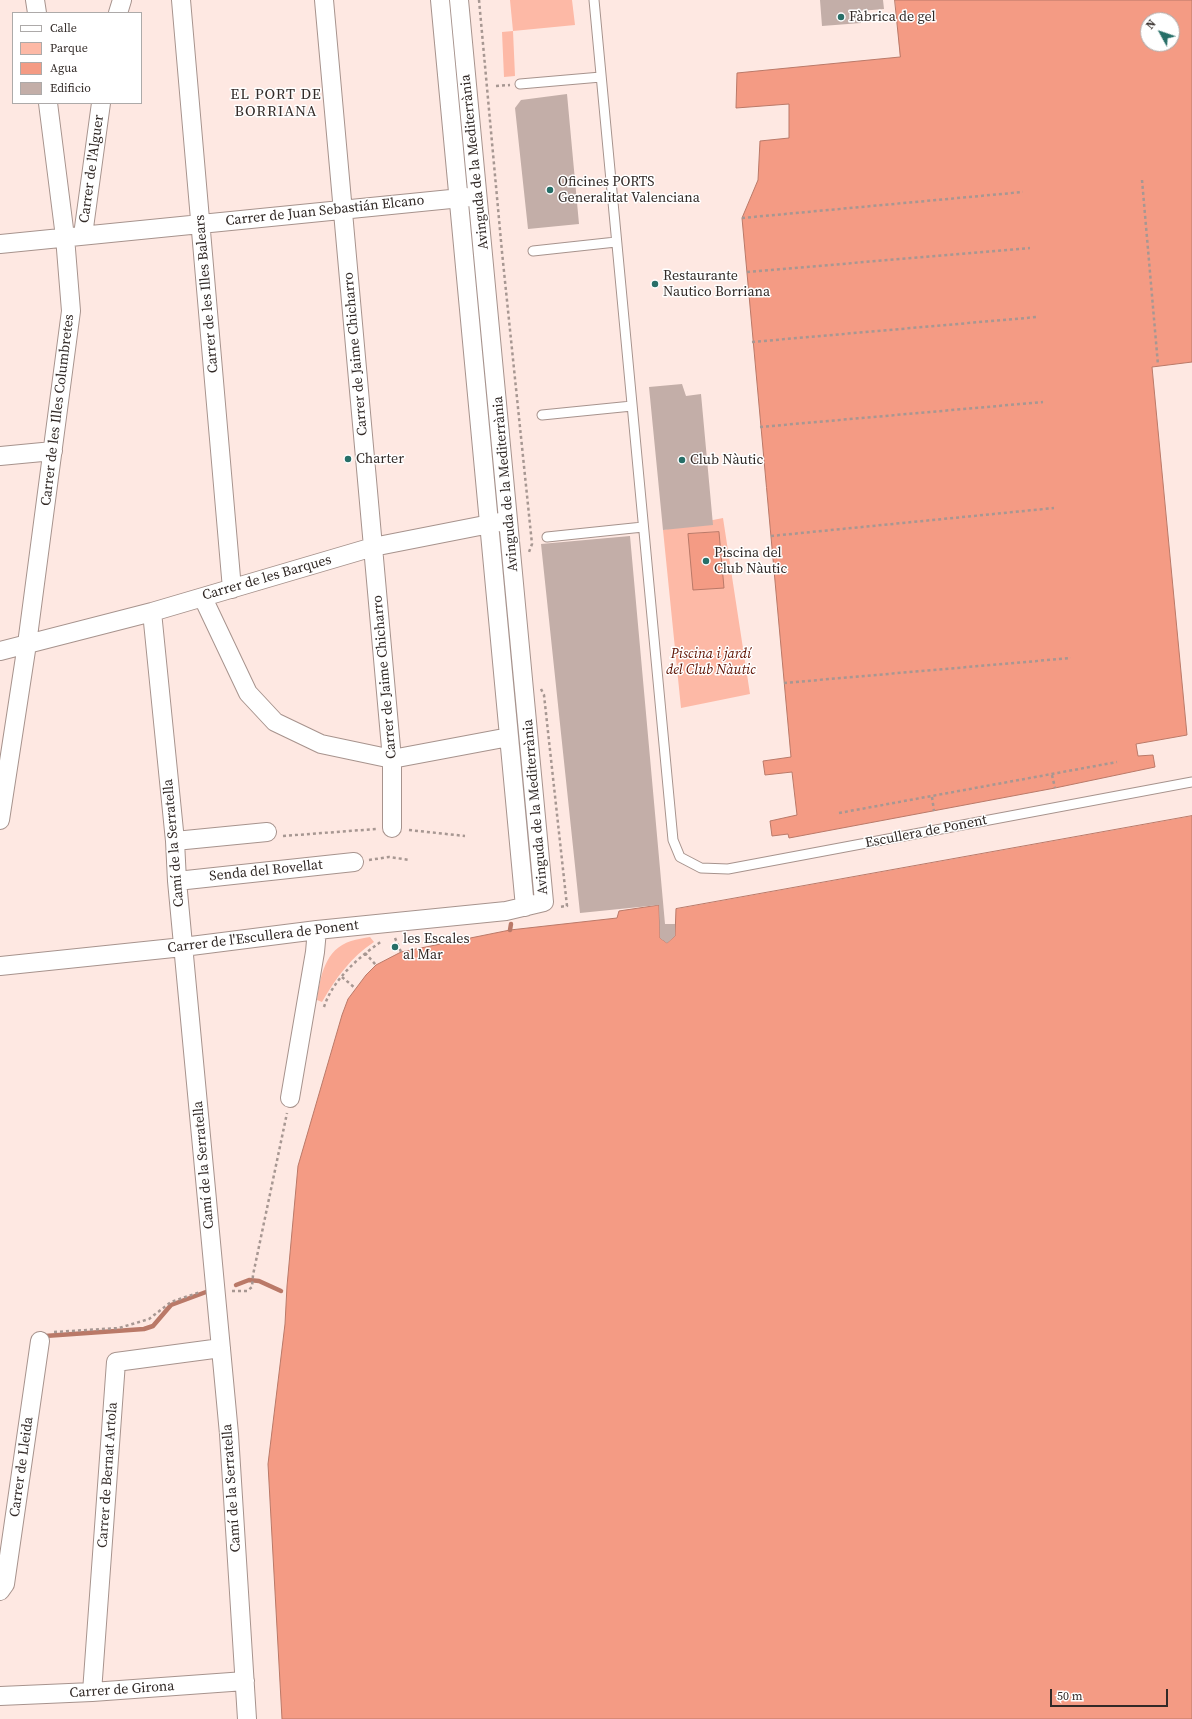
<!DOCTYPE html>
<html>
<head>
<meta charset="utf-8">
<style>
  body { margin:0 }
  #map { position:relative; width:1192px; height:1719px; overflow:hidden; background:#fee8e2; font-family:"Source Serif 4",serif }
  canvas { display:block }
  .legend { position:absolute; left:12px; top:12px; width:130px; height:92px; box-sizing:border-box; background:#fff; border:1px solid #adaaa9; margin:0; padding:5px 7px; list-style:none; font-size:12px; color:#322a27 }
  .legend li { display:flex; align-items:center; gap:8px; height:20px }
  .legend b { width:20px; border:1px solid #adaaa9 }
  .north { position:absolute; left:1140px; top:12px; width:40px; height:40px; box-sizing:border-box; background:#fff; border:1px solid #adaaa9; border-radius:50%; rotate:310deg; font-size:11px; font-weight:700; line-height:16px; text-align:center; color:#322a27 }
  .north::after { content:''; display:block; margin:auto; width:14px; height:18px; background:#276f68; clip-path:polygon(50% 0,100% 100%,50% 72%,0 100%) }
  .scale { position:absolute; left:1050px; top:1689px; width:118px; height:18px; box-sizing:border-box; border:2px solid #322a27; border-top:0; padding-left:5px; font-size:12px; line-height:14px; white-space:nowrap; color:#322a27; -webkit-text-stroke:3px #fff; paint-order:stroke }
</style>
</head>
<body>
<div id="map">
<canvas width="1192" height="1719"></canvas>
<ul class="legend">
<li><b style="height:5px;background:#fff"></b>Calle</li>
<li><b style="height:11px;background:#fdb9a6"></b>Parque</li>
<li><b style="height:11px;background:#f49b84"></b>Agua</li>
<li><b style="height:11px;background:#c3aea8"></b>Edificio</li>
</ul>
<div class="north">N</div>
<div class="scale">50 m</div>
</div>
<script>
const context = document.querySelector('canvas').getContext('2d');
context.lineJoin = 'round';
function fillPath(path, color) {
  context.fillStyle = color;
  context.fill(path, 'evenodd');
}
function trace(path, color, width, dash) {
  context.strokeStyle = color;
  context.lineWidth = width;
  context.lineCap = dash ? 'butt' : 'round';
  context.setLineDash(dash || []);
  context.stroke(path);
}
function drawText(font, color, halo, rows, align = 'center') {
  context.font = font + ' "Source Serif 4",serif';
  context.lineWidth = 3;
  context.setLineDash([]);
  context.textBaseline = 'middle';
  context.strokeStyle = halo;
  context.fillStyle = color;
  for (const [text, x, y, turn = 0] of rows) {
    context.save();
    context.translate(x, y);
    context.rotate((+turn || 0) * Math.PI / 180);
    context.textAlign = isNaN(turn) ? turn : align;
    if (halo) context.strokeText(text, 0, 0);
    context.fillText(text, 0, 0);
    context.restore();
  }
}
fillPath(new Path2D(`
  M510,0H572L575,25L513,31L515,76L504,77L502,32L513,31Z
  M723,518L750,694L681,708L663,530Z
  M370,937L374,942C352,956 335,979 322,1002L317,1000C320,977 325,949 351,941C357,939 364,938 370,937Z`), '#fdb9a6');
const water = new Path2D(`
  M895,0H1192V362L1152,367L1187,735L1136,744L1138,756L1153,755L1155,767L1055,788L789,838L788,834L772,836L770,821L797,815L792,772L765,775L763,761L791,757L742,218L758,180L760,141L789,138V104L736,108L737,73L900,57ZM1148,20H1172V44H1148Z
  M719,532L724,588L693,590L688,534Z
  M1192,816V1719H282L268,1464L285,1324L287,1286L298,1166L342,1015L348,999L366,975L376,965L401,952L510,930L617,918L619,911L659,905L660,938L667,943L675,936L676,909Z`);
fillPath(water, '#f49b84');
trace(water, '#ba7968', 1);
trace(new Path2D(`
  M510,930L511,924
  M236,1285L249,1280L259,1281L281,1291
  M45,1336L144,1329L153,1326L171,1305L206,1292`), '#ba7968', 4.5);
fillPath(new Path2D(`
  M820,0H883L884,9L860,11L861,23L822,26Z
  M567,94L579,224L528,229L515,108L521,100Z
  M682,384L686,396L701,394L713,525L663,530L649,387Z
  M630,536L665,924H675V936L667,943L660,938L659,905L580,913L541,544Z`), '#c3aea8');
const service = new Path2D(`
  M594,0L673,840L680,857L701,868L728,869L1192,782
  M520,84L601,77
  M533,251L616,242
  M542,415L632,406
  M547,537L643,527`);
const minor = new Path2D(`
  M35,0L37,13
  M181,0L232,589
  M324,0L392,759V828
  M440,0L525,907
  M118,13L122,0
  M83,235L101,103
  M0,244L471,197
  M0,456L53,451
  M203,598L248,693L275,722L321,744L392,759L509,737
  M152,612L175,841L177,881L229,1434L247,1719
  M0,651L152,612L373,547L500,522
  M0,820L27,644L71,311L65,237L48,103
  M175,841L267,832
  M177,881L354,862
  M0,966L183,947L317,930L506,911L544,902L459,0
  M290,1098L315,952L317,930
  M0,1591L5,1584L40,1341
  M92,1692L116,1362L221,1348
  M0,1696L92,1692L245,1681`);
trace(service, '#a7938d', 11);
trace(minor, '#a7938d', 20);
trace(new Path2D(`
  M479,0L502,252L532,544L529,552
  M496,86L510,85
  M1142,180L1158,365
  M742,218L1023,192
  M747,272L1030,248
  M752,342L1037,317
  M760,427L1043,402
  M771,536L1054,508
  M784,683L1071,658
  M541,689L544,695L567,906L558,907
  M1052,775L1055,788
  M932,797L934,811
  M839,813L1117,762
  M409,830L465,836
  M283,836L376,829
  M369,860L389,857L410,860
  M395,938L401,952
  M365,953L376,965
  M342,977L355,988
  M324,1007C333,979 359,957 382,941
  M232,1291H247L252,1287L253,1275L287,1113
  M54,1332L119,1328L149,1319L171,1302L200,1292`), '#a79792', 2.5, [3, 3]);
trace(service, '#fff', 9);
trace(minor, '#fff', 18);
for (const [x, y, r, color] of [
  [841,17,4,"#276f68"],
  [550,190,4,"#276f68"],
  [655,284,4,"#276f68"],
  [348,459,4,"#276f68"],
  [682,460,4,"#276f68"],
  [706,561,4,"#276f68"],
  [395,947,4,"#276f68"]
]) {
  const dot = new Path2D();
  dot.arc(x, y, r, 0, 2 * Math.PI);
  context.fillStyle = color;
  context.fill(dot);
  trace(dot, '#fff', 1.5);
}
drawText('14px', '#322a27', '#fff', [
  ["Fàbrica de gel",849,17],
  ["Oficines PORTS",558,182],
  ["Generalitat Valenciana",558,198],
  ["Restaurante",663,276],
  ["Nautico Borriana",663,292],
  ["Charter",356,459],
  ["Club Nàutic",690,460],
  ["Piscina del",714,553],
  ["Club Nàutic",714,569],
  ["les Escales",403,939],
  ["al Mar",403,955]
], 'left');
drawText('14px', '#322a27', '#fff', [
  ["Avinguda de la Mediterrània",475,162,-96],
  ["Carrer de l'Alguer",92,169,-82],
  ["Carrer de Juan Sebastián Elcano",325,211,-6],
  ["Carrer de les Illes Balears",207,294,-95],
  ["Carrer de Jaime Chicharro",356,354,-95],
  ["Carrer de les Illes Columbretes",58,410,-83],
  ["Avinguda de la Mediterrània",506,484,-95],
  ["Carrer de les Barques",267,578,-16],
  ["Carrer de Jaime Chicharro",385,677,-95],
  ["Avinguda de la Mediterrània",536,807,-95],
  ["Escullera de Ponent",926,832,-11],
  ["Camí de la Serratella",174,843,-95],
  ["Senda del Rovellat",266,871,-6],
  ["Carrer de l'Escullera de Ponent",263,937,-7],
  ["Camí de la Serratella",204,1165,-95],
  ["Carrer de Lleida",22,1467,-82],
  ["Carrer de Bernat Artola",108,1475,-86],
  ["Camí de la Serratella",232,1488,-94],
  ["Carrer de Girona",122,1690,-4]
]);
drawText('italic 14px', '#5e1100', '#fff', [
  ["Piscina i jardí",711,654],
  ["del Club Nàutic",711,670]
]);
context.letterSpacing = '1px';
drawText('15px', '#322a27', '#fff', [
  ["EL PORT DE",276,95],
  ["BORRIANA",276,112]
]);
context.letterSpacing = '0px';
</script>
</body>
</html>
